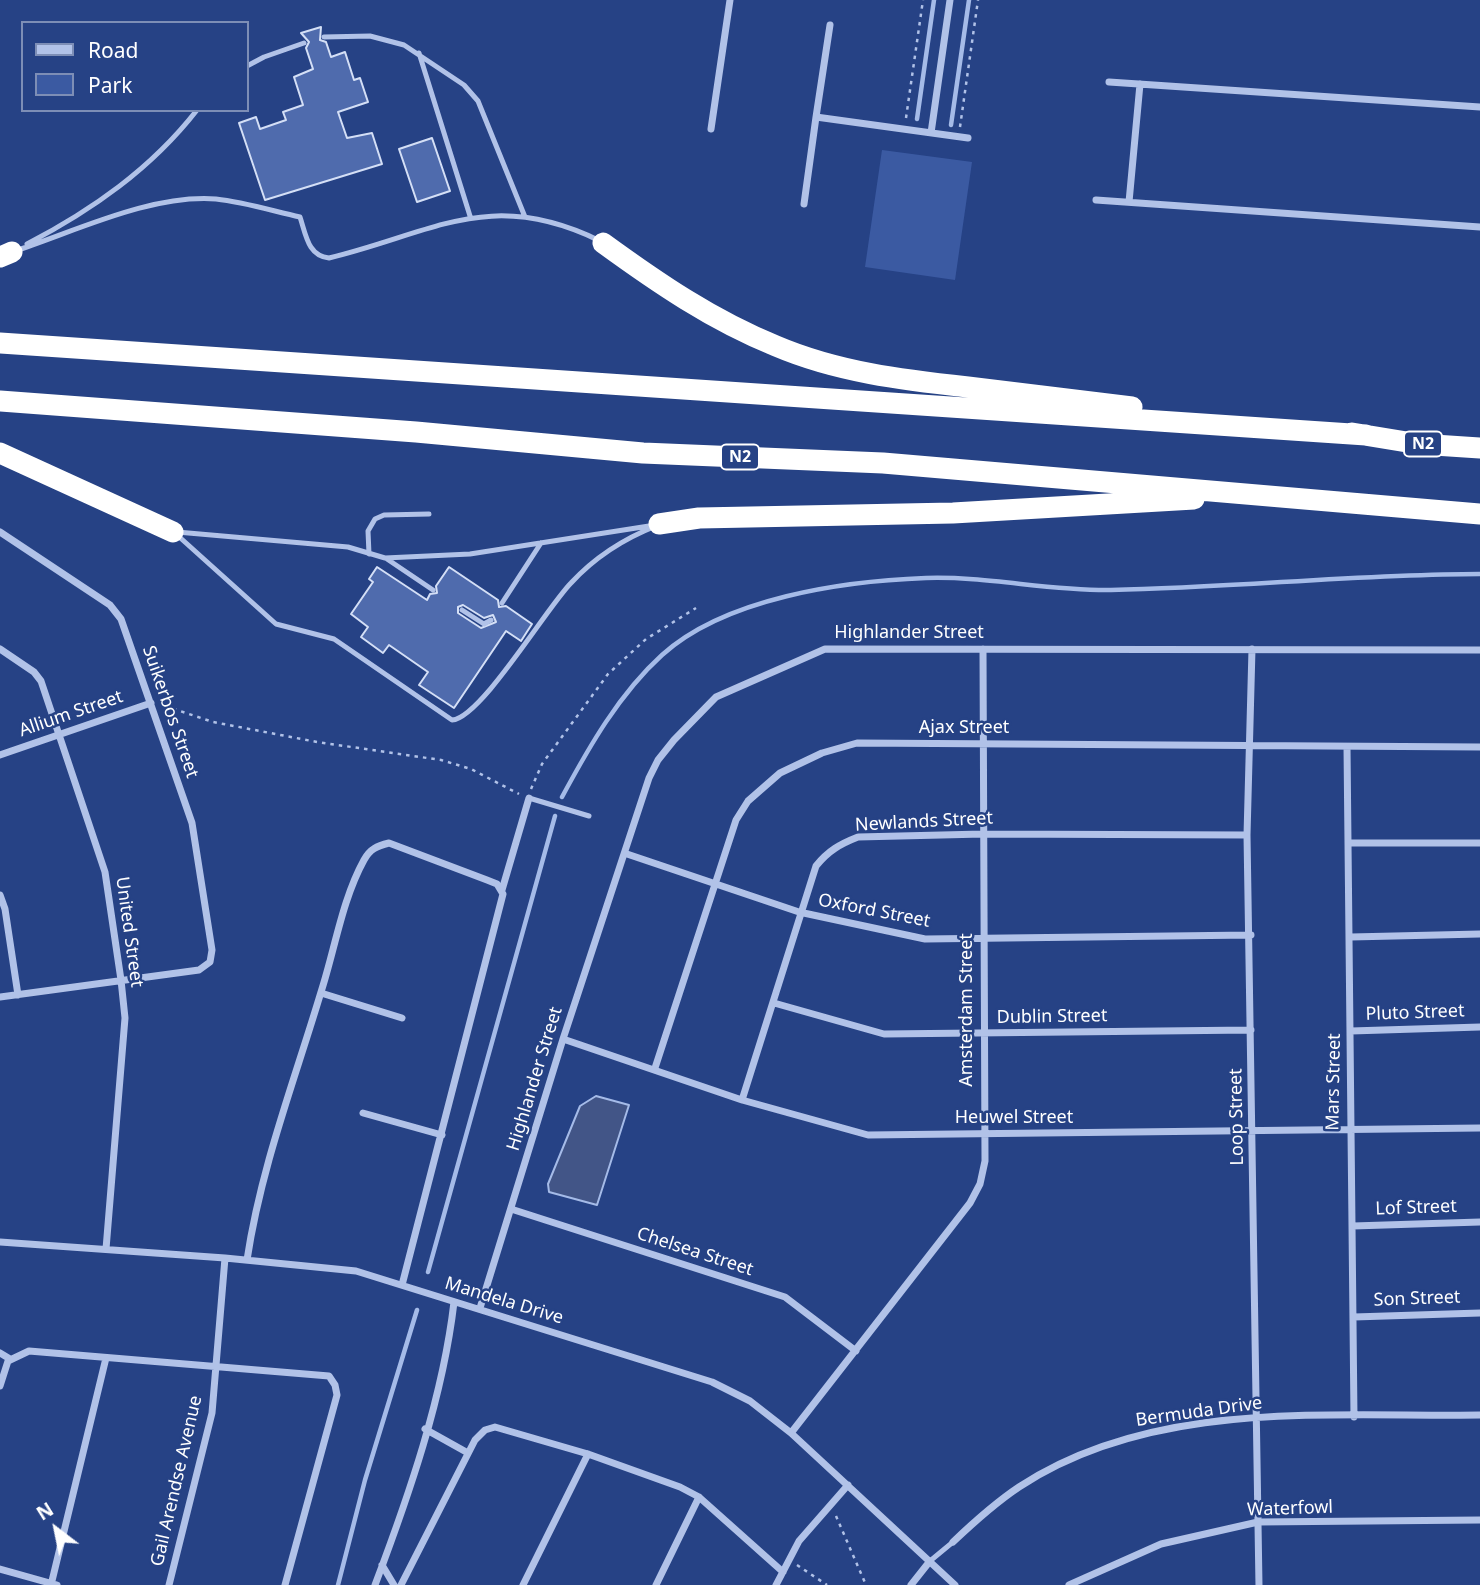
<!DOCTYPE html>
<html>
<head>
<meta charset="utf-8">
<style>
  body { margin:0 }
  #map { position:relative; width:1480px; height:1585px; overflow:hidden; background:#264285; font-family:"Noto Sans",sans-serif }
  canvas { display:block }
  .legend { position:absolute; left:21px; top:21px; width:228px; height:91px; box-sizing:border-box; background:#264285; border:2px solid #7d8eb6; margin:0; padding:9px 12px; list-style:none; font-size:21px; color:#fff }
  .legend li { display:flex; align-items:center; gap:14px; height:35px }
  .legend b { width:35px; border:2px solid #7d8eb6 }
  .north { position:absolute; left:21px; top:1494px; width:70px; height:70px; -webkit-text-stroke:5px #264285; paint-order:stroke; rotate:328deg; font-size:19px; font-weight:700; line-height:28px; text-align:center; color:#fff }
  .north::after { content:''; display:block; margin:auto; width:24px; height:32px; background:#fff; clip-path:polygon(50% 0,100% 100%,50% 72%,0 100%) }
</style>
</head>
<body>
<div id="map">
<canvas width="1480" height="1585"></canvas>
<ul class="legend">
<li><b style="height:9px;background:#b1c2e8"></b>Road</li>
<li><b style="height:19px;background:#3b5aa2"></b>Park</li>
</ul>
<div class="north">N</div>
</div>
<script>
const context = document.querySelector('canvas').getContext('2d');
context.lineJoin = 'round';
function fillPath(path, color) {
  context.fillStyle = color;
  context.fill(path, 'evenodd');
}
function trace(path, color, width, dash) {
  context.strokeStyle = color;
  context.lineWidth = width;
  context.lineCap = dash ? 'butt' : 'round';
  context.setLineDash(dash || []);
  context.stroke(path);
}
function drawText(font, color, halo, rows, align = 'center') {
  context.font = font + ' "Noto Sans",sans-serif';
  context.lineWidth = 5;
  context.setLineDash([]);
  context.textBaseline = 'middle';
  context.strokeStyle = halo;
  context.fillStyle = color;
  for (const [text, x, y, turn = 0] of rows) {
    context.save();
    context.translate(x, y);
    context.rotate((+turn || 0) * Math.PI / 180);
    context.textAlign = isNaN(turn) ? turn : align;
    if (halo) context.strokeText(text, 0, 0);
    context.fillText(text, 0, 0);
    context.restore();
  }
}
fillPath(new Path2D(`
  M882,150L972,162L955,280L865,267Z`), '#3b5aa2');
const water = new Path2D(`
  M596,1096L629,1105L597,1205L549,1192L548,1184L580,1106Z`);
fillPath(water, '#425587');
trace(water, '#a5bbe8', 2);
trace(new Path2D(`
  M917,119L934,0
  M951,125L969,0
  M562,797C589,747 619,694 662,655C725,598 843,581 926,578C987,576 1049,591 1111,590C1234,588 1357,574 1480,574
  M428,1272L555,816
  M338,1585L365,1480L417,1310`), '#a5bbe8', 4.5);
const building = new Path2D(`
  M321,27L320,40L326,42L331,57L345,52L354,80L360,78L368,102L338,112L347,138L372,133L382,164L265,200L239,123L256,117L260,129L286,120L283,112L303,105L294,77L313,69L306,48L309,42L301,33Z
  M432,138L450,191L417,202L399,149Z
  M377,567L427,600L430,594L437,593L436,586L449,567L498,600L499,607L506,606L532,624L521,641L506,631L454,708L419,685L428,672L389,645L383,653L361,637L368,627L351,614L373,582L369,579ZM463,605L484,618L493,615L496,622L481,628L458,613V607Z`);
fillPath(building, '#4f6bad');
trace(building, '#d4dff6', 2);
trace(new Path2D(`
  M906,118L923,0
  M960,127L978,0
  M165,706L213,722L317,742L441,760L471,769L519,794
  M531,789L542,764L608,674L646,639L696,608
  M836,1516L866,1585
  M797,1565L827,1585`), '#b1c2e8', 2.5, [3.5, 5]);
trace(new Path2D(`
  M324,37L370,36L404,45L464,85L478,101L525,217
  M419,53L470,216
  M247,66L264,57L304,43
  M27,244C92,210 151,169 197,110
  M15,251C76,231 151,194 216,199C244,202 273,211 300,217C306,235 308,256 329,258C433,233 490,187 600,241
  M177,532L348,547L385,558L470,554L649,526
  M176,534L276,624L334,639L452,720C481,718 547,607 571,583C595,557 623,539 656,526
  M369,554L368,531L375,519L384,515L429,514
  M387,559L433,590
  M502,603L541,543
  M462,610L484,624L491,620
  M529,798L589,816
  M930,1561L953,1542`), '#b1c2e8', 5);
trace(new Path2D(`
  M830,25L816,117L968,138
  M1109,82L1480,107
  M711,129L730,0
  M931,133L950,0
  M1096,200L1480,227
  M1129,202L1140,84
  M804,204L816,117
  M0,532L110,605L121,619L192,823L212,950L210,962L199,970L0,997
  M0,649L34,672L41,681L105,872L121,980L125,1018L106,1249
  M1252,649L1247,835L1259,1585
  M1347,747L1354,1417
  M0,755L151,703
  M1349,843H1480
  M627,854L799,912L925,939L1251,935
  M502,890L529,798
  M0,895L5,909L18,995
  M1351,937L1480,934
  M321,993L402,1018
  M774,1003L884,1034L1251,1030
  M1351,1031L1480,1027
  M563,1039L742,1100L868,1135L1480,1128
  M655,1068L736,820L748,801L780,773L822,753L857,743L1480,747
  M742,1100L816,866C828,851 840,844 858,837L983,834L1247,835
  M363,1113L442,1135
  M511,1209L785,1297L856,1351
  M1353,1226L1480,1222
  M0,1242L225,1258L356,1271L712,1382L750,1401L791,1433L955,1585
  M247,1260C261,1167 294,1082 321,992C335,949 342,900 364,860C370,849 377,846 389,843L487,880L497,884L503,894L402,1285
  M480,1308L563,1039L649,778L658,760L674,740L716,697L825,649L1480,650
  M1354,1317L1480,1313
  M0,1353L10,1359
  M0,1386L8,1361L29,1351L329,1376L335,1385L337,1395L285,1585
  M425,1429L468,1453
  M791,1433L970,1203L980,1184L985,1161L983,649
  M953,1542C974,1522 995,1503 1019,1487C1153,1399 1327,1417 1480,1415
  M382,1565L394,1585
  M0,1569L57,1585
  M51,1585L106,1358
  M169,1585L212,1413L225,1258
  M375,1585C409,1495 443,1397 454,1302
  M401,1585L475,1440L485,1430L495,1427L588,1454L680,1487L699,1497L783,1572
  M523,1585L588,1454
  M656,1585L699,1497
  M776,1585L799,1541L848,1485
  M911,1585L930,1561
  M1069,1585L1161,1544L1258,1522L1480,1520`), '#b1c2e8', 7);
trace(new Path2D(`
  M603,243C658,283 712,320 776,346C837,372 903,380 968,387C1023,394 1077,400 1132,407
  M0,257L12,252
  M0,343L1366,435
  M0,401L416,432L643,453L883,463L1480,514
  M1352,433L1419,444L1480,448
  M0,453L173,532
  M659,524L699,518L953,513L1194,499`), '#fff', 21);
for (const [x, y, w] of [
  [1423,444,38],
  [740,457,38]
]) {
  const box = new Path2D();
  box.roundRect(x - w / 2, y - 12.5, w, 25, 5);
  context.fillStyle = '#264285';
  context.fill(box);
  trace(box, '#fff', 2);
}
drawText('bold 16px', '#fff', null, [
  ["N2",1423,444],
  ["N2",740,457]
]);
drawText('18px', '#fff', '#264285', [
  ["Highlander Street",909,633],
  ["Suikerbos Street",170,712,71],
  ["Allium Street",71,714,-19],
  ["Ajax Street",964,728],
  ["Newlands Street",924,822,-3],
  ["Oxford Street",874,911,11],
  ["United Street",129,932,82],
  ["Amsterdam Street",967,1010,-90],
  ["Pluto Street",1415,1013,-2],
  ["Dublin Street",1052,1017,-1],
  ["Highlander Street",535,1079,-73],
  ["Mars Street",1334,1082,-89],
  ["Loop Street",1237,1117,-91],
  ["Heuwel Street",1014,1118],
  ["Lof Street",1416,1208,-2],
  ["Chelsea Street",695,1252,18],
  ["Son Street",1417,1299,-2],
  ["Mandela Drive",504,1301,17],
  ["Bermuda Drive",1199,1412,-8],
  ["Gail Arendse Avenue",177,1481,-77],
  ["Waterfowl",1290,1509,-2]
]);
</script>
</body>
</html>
